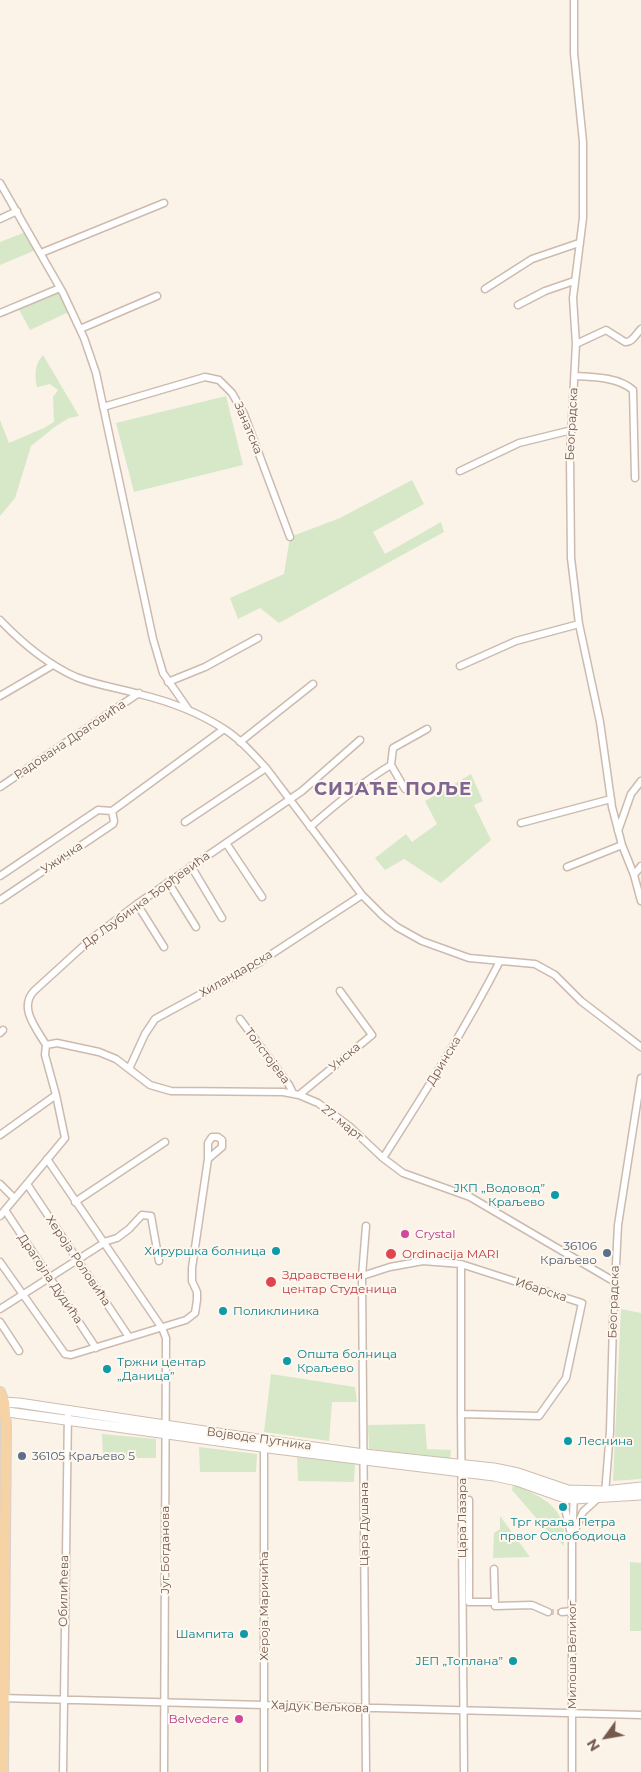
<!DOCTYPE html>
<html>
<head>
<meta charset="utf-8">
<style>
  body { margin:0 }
  #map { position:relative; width:641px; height:1772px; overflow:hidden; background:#fbf3e8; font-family:Montserrat,sans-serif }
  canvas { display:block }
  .north { position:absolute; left:581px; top:1712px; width:50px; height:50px; -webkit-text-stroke:4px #fef7ee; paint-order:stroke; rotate:238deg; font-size:14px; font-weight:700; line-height:20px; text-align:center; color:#74594d }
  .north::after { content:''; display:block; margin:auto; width:18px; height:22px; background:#74594d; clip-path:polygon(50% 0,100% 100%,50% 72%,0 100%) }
</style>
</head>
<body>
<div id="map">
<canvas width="641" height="1772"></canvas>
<div class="north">N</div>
</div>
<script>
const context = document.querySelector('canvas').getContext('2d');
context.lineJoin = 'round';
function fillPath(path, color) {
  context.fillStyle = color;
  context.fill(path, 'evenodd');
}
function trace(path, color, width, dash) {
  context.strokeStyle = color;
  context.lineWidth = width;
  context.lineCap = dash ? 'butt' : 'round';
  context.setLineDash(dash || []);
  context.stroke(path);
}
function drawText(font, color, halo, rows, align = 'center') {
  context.font = font + ' Montserrat,sans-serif';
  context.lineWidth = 4;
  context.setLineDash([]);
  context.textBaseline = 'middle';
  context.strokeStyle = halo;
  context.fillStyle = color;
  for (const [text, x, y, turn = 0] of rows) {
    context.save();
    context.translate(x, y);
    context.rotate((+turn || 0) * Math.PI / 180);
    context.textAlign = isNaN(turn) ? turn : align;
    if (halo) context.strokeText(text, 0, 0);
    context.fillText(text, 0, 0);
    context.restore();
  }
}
fillPath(new Path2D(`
  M28,231L38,249L0,265V242Z
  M60,288L71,311L30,330L17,306Z
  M43,355L79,416L69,418L56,426L31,446L15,498L0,516V420L9,443L44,428L54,422L53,397L58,390L50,384L37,387C34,375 35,364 43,355Z
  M226,396L243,465L134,492L116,423Z
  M412,480L424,504L373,532L385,554L441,522L444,532L279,623L260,608L238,619L230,598L284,574L290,537L340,518Z
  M471,774L483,801L474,805L491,840L441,883L404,859L385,870L375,858L406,834L412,842L437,824L425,801Z
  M621,1309L641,1313V1479L613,1481Z
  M271,1374L355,1387L357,1402H332L329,1441L264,1432Z
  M425,1424L427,1449L451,1450L450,1460L369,1449L368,1425Z
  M102,1434L156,1439V1458H103Z
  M199,1447L257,1454L256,1472H200Z
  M297,1457L355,1463L354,1482L298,1481Z
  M513,1484C532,1493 559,1502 563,1526C565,1533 564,1540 564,1546L554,1536L551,1535L512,1490Z
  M500,1516L530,1557L493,1558L494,1533L500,1529Z
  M630,1562L641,1563V1631H630Z`), '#d6e8c7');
trace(new Path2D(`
  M548,1612H562`), '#d9ccc1', 6, [6, 3]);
const street = new Path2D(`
  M574,0V53L583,142V218L573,298L576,344L570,456L571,558L579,624L600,722L612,807L622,845L634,875L641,901
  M0,183L63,293L84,338L96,373L153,639L163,673L188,709
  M0,219L17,211
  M41,253L164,203
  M485,289L532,259L579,243
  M518,305L545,291L574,281
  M0,313L60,288
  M80,329L157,296
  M576,344L606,330L625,342C632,343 636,334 641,329
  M575,376C594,377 618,377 633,390L635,478
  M103,407L205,377L219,380L232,393L244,414L290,537
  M460,471L519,443L572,430
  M0,620C22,643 47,664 76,677C96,685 118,688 139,694C168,701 198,712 224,729C240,739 253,754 266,768L362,895L383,916L397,927L422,941L469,958L535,964L555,975L581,1001L641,1047
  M460,666L516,641L579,624
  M168,682L205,667L258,638
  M0,696L53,665
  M240,742L313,684
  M391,765L405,789
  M0,787L139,693
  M185,822L266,768
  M521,823L611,799
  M310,827C336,804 361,783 391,765L393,748L427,729
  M618,831L631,794L641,781
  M226,843L262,897
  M191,866L222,918
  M567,867L622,845
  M634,875L641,866
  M0,876L98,810L112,811L224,729
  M168,882L196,927
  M0,900L113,824L114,821L112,811
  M137,904L164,947
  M240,1019L289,1085L293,1093
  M0,1033L3,1030
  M46,1045L57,1043L99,1052L116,1059L150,1085L171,1091L283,1092L299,1095L318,1103L349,1126L383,1158L403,1173L470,1197L615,1282
  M46,1045C37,1029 18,1008 34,991L90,940L137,904L302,791L360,740
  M129,1069L145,1034L155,1019L258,963L362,895
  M299,1095L372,1035L340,991
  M0,1135L56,1095
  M383,1158C424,1094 465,1029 500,961
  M47,1159L162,1328L166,1338L164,1772
  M0,1184L14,1198
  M27,1184L129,1337
  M75,1202L165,1142
  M5,1210L96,1348
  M0,1216L65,1138L56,1095L45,1055L46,1045
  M0,1262L65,1354L71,1355L186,1320L195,1313L197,1300V1292L192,1281V1268L208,1159V1143L212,1137H218L222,1140V1147L208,1159
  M461,1264V1414L464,1772
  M362,1276L390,1267L423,1261L461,1264L582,1303L566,1378L539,1416L461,1414
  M0,1309L107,1241L117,1238L129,1229L142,1215L151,1216L159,1261
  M0,1322L19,1351
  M264,1443V1772
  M566,1494L565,1508L570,1530
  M605,1494L610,1431L613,1323L618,1225L641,1078
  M469,1500V1602H495
  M575,1530L583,1512L597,1499
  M494,1569L495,1606L532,1605L548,1612
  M562,1612L572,1611
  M0,1698L641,1715
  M63,1772L68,1411
  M366,1772L362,1276L366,1226
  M572,1772V1539L574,1495`);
const secondary = new Path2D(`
  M0,1402L19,1403L264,1440L364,1454L494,1468L518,1473L568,1490L605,1491L641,1487
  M0,1411L276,1449L494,1476L517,1481L559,1496L574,1499L641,1495`);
const primary = new Path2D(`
  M0,1392L4,1402L6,1426L3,1772`);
trace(street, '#cdbaae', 9);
trace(secondary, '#d1bcaf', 11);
trace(primary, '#d8d1cd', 12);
trace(street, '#fff', 6);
trace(secondary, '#fff', 9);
trace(primary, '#f5d3a4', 10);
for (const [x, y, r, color] of [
  [555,1195,5,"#0f9aa8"],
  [405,1234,5,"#d1479c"],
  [276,1251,5,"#0f9aa8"],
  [607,1253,5,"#5c6f8a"],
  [391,1254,6,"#e0444e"],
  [271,1282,6,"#e0444e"],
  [223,1311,5,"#0f9aa8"],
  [287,1361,5,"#0f9aa8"],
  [107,1369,5,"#0f9aa8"],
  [568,1441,5,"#0f9aa8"],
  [22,1456,5,"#5c6f8a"],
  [563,1507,5,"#0f9aa8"],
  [244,1634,5,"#0f9aa8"],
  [513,1661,5,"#0f9aa8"],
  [239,1719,5,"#d1479c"]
]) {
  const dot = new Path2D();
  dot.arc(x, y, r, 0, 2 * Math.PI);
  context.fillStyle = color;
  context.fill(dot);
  trace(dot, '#fef7ee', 2);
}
drawText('12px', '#74594d', '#fef7ee', [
  ["Београдска",572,424,-87],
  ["Занатска",248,428,67],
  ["Радована Драговића",70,740,-34],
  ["Ужичка",62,858,-34],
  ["Др Љубинка Ђорђевића",146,900,-36],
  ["Хиландарска",236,974,-30],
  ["Толстојева",267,1056,53],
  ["Унска",345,1057,-40],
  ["Дринска",444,1061,-59],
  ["27. март",342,1123,39],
  ["Хероја Роловића",78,1261,56],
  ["Драгојла Дудића",50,1279,56],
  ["Ибарска",541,1290,18],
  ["Београдска",614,1302,-88],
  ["Војводе Путника",259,1439,8],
  ["Цара Лазара",462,1518,-90],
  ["Цара Душана",364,1524,-90],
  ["Југ Богданова",165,1550,-90],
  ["Обилићева",64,1591,-89],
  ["Хероја Маричића",264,1606,-90],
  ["Милоша Великог",572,1655,-90],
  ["Хајдук Вељкова",320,1707,2]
]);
drawText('12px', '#0d838f', '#fef7ee', [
  ["ЈКП „Водовод”",545,1188],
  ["Краљево",545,1202],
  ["Хируршка болница",266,1251],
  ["Поликлиника",233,1311,"left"],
  ["Општа болница",297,1354,"left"],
  ["Краљево",297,1368,"left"],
  ["Тржни центар",117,1362,"left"],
  ["„Даница”",117,1376,"left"],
  ["Леснина",578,1441,"left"],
  ["Трг краља Петра",563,1522,"center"],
  ["првог Ослободиоца",563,1536,"center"],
  ["Шампита",234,1634],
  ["ЈЕП „Топлана”",503,1661]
], 'right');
drawText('12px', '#b23c85', '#fef7ee', [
  ["Crystal",415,1234],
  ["Belvedere",229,1719,"right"]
], 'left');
drawText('12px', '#4e5e75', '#fef7ee', [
  ["36106",597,1246],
  ["Краљево",597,1260],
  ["36105 Краљево 5",32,1456,"left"]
], 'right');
drawText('12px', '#be3a42', '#fef7ee', [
  ["Ordinacija MARI",402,1254],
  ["Здравствени",282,1275],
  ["центар Студеница",282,1289]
], 'left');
context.letterSpacing = '1px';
drawText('bold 18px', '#7f658f', '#fef7ee', [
  ["СИЈАЋЕ ПОЉЕ",393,790]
]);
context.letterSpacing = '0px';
</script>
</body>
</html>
